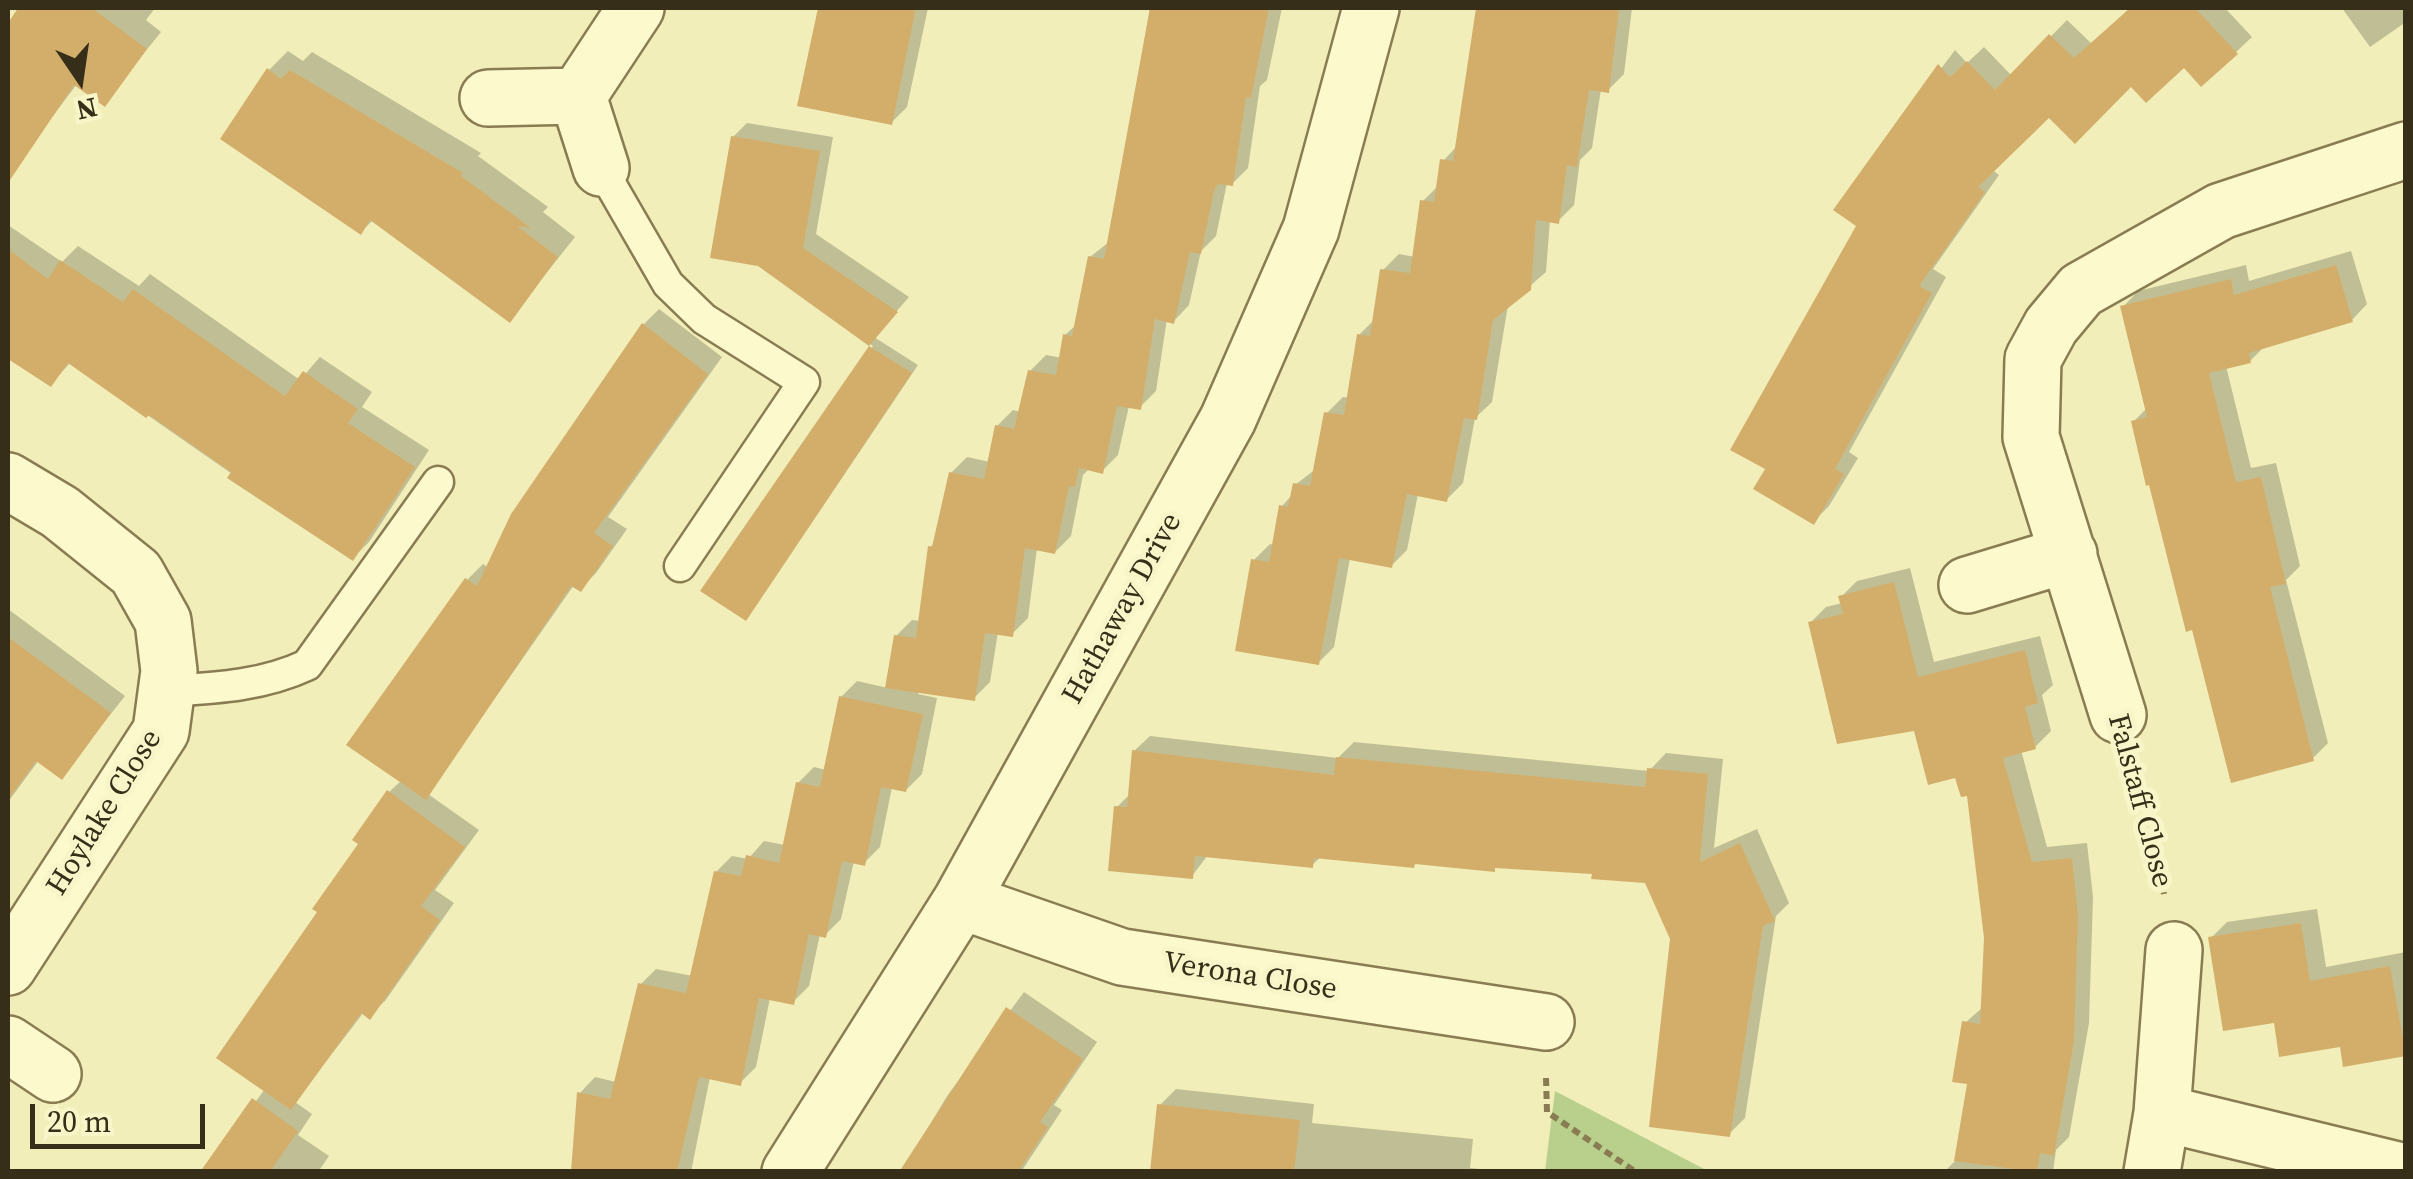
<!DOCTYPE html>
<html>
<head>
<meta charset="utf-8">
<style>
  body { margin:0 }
  #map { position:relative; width:2413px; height:1179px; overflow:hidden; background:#f1eeb9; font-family:"Source Serif 4",serif }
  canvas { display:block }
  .frame { position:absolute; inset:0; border:10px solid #362e19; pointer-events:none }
  .north { position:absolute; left:30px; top:30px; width:100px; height:100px; -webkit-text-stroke:8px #f8f6c9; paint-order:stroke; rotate:167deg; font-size:28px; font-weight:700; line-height:40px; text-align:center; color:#362e19 }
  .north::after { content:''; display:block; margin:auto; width:35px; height:45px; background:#362e19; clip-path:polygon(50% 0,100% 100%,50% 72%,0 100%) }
  .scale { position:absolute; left:30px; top:1104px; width:175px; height:45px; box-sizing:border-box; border:5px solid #362e19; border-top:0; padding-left:12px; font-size:30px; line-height:35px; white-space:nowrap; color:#362e19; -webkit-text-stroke:8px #f8f6c9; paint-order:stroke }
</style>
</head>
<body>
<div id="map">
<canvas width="2413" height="1179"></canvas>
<div class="frame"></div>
<div class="north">N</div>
<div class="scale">20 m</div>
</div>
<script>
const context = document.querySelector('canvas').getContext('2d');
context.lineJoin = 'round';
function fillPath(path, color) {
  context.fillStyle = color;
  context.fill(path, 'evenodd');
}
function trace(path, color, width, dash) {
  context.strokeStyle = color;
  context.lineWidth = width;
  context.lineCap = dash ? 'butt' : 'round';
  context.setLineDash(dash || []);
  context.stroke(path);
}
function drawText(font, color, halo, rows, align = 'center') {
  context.font = font + ' "Source Serif 4",serif';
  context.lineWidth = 10;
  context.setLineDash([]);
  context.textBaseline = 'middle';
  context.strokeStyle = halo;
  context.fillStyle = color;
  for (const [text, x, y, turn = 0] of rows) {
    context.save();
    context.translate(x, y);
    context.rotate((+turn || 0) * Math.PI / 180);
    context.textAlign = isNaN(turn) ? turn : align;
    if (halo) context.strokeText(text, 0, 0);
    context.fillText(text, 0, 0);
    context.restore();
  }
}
fillPath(new Path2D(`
  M1555,1091L1708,1171H1545Z`), '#b9d08d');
fillPath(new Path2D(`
  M22,8H155L146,20L161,32L104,103L77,84L28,149L8,133V31Z
  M820,8H928L907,107L891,123L800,104Z
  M1150,8H1282L1267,80L1260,86L1248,168L1232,184L1227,183L1216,236L1201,251L1189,305L1174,321L1167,319L1156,391L1140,407L1129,406L1118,455L1102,471L1090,468L1083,475L1071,536L1055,552L1037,548L1028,618L1012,634L998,632L990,682L974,698L919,690L918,694L937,698L922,774L906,790L892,787L880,847L864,863L854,861L841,919L825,935L820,934L809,986L793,1002L770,998L756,1067L740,1083L710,1077L691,1172H574L580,1093L595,1077L616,1082L640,985L656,969L693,976L716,872L732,856L748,859L764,841L785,845L798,783L814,767L826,770L841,697L857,681L888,688L896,636L912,620L920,621L930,547L936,542L951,473L967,457L990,462L997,426L1013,410L1021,412L1030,371L1046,355L1062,358L1065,335L1077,324L1090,257L1109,242Z
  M1480,8H1632L1624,74L1608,90L1601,89L1592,148L1580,160L1574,205L1558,221L1550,220L1546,272L1508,305L1492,402L1475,418L1463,483L1447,499L1418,494L1407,550L1391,566L1350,558L1334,647L1318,663L1254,560L1270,544L1274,545L1282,506L1293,494L1296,484L1316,469L1327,413L1343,397L1350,398L1359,335L1375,319L1383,270L1399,254L1415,257L1423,201L1439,185L1443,161L1458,145Z
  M2132,8H2225L2252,37L2236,52L2184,65L2049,115L1992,170L1999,175L1933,269L1946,277L1849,452L1858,458L1829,506L1813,522L1768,469L1859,226L1836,209L1955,50L1967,63L1984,47L2012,76L2067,20L2092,44Z
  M2342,8H2406V22L2370,47Z
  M288,51L303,61L312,52L481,153L478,156L548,207L543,212L575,237L509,320L373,220L361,232L269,70Z
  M747,123L833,137L816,234L909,297L874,337L918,365L753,610L703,590L873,346L759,263L733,137Z
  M8,225L62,262L78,246L139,286L150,274L300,380L320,357L372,392L362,407L429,450L369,542L353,558L71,362L51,384L8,355Z
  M2351,251L2367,304L2352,320L2266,345L2250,361L2226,366L2251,468L2276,463L2300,566L2286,580L2328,743L2313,758L2194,627L2133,422L2147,408L2123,307L2138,291L2246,265L2249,281Z
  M659,309L722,357L608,517L627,529L596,573L580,589L574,585L428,794L479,830L435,890L454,903L385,1001L369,1016L364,1012L295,1102L312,1114L298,1135L329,1156L318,1172H203L265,1089L321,912L389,792L402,780L467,580L483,564L489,568L644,324Z
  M1910,568L1934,662L2040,636L2053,685L2042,695L2051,731L2035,747L2021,750L2047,847L2087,843L2093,897L2089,1023L2069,1137L2056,1150L2053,1172H1944L1958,1158L1970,1082L1965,1023L1983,1007L1986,938L1969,793L1916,728L1810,623L1826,607L1843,603L1841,597L1857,581Z
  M8,609L125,696L61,777L39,760L8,802Z
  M1150,736L1338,758L1354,742L1649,771L1666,753L1723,759L1714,848L1757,829L1789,903L1776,916L1745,1118L1729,1134L1672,939L1647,881L1594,872L1322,856L1312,865L1208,855L1192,876L1117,807L1130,794L1134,751Z
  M2317,909L2326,967L2406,952V1053L2342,1045L2276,1020L2211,938L2227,922Z
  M1024,992L1097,1042L1054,1105L1062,1110L1021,1172H902L947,1096Z
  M1176,1089L1314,1104L1312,1123L1473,1139L1470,1168L1512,1172H1152L1160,1105Z`), '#0003');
fillPath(new Path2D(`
  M18,8H92L147,49L105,107L74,85L8,183V23Z
  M818,8H916L892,125L797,106Z
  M1150,8H1269L1251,98L1246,97L1233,186L1218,184L1214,191L1201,254L1190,252L1174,324L1155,319L1141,410L1117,406L1103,474L1079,468L1075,487L1069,486L1055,554L1025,548L1013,637L985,633L975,701L885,688L894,635L916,638L928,546L932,547L949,472L984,479L995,425L1014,429L1028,370L1056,375L1063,334L1072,336L1088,256L1104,259Z
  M1476,8H1619L1609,93L1589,90L1577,167L1567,165L1559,224L1536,220L1531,290L1493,320L1477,420L1464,418L1447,502L1407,494L1392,568L1339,558L1319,665L1235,651L1251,559L1269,562L1279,505L1288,507L1293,483L1310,486L1324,412L1344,415L1357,334L1370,336L1380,269L1410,273L1420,200L1434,202L1440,159L1453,161Z
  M2130,8H2195L2238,54L2201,87L2184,68L2146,103L2131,87L2075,144L2049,118L1978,187L1985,192L1919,286L1932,293L1835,469L1844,474L1814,525L1753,489L1765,469L1730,450L1856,226L1833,210L1938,64L1950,77L1967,61L1995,90L2049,34L2074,58Z
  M267,68L281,79L290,70L463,173L461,176L531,228L517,226L558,257L510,323L370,220L361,235L220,139Z
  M731,136L820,151L803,248L898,312L869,346L758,266L710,258Z
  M8,249L48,279L60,260L123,302L133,289L285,396L303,371L358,409L348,423L415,467L353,561L227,478L231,472L149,415L146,418L68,363L51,387L8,359Z
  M2336,265L2353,322L2249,353L2251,363L2209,373L2236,482L2261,477L2286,584L2270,587L2314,761L2231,783L2192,630L2186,632L2149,485L2146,486L2131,421L2147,417L2120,306L2231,279L2234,295Z
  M642,323L708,374L594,533L613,546L581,592L571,586L426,800L346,745L465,578L477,586L511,514Z
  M869,346L912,373L746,621L700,591Z
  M1894,582L1918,677L2025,650L2038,703L2025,707L2036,749L2003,758L2032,862L2072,858L2078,915L2074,1041L2054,1156L2040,1153L2037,1172L1954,1161L1967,1084L1952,1082L1962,1021L1980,1024L1984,938L1967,796L1961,797L1955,778L1928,785L1914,731L1837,744L1808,622L1843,614L1838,596Z
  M8,637L111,713L62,780L36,761L8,800Z
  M839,696L923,714L906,792L881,787L865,866L842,861L826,938L809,934L794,1005L759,998L741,1086L699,1077L677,1172H571L577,1092L610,1099L638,983L686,993L714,871L741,876L746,855L779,863L796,782L820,787Z
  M1132,750L1334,775L1336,757L1645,787L1647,768L1708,774L1700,862L1740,843L1775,921L1763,926L1730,1137L1649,1127L1670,939L1645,883L1591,879L1592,874L1495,868V872L1415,864L1414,868L1314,858L1313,868L1195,856L1193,879L1108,871L1114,806L1127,807Z
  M387,790L465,847L421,906L440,920L370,1020L361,1013L291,1110L216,1058L317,912L312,909L358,844L352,840Z
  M2301,923L2310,981L2390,966L2406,1056L2343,1067L2340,1047L2279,1057L2274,1023L2223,1031L2208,937Z
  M1006,1007L1083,1059L1040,1122L1048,1127L1018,1172H899Z
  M252,1098L298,1131L270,1172H200Z
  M1157,1104L1300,1120L1294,1172H1150Z`), '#d3ae6b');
const service = new Path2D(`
  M601,168L668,284L704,319L804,382L680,566
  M167,691C216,688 262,686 307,665L438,482`);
const minor = new Path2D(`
  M578,96L636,8
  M488,98L578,96L601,168
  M8,481L60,512L136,573L163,621L169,671L161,731L8,967
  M1967,585L2069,554
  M2118,715L2031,437L2033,359L2051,326L2081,290L2221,211L2406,150
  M961,901L1122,957L1546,1022
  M8,1044L53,1074
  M2162,1113L2405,1172
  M790,1172L961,901L1228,419L1311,229L1371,8
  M2152,1172L2162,1113L2174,950`);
trace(service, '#897c52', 35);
trace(minor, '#897c52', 60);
trace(new Path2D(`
  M2134,766L2150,818L2164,894
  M1546,1078L1547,1112L1636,1172`), '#897c52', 6, [8, 5]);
trace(service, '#fcf9cc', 30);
trace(minor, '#fcf9cc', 55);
drawText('30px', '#362e19', '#f8f6c9', [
  ["Hathaway Drive",1123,609,-61],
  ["Falstaff Close",2139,801,75],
  ["Hoylake Close",105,813,-58],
  ["Verona Close",1250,977,9]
]);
</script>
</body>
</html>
